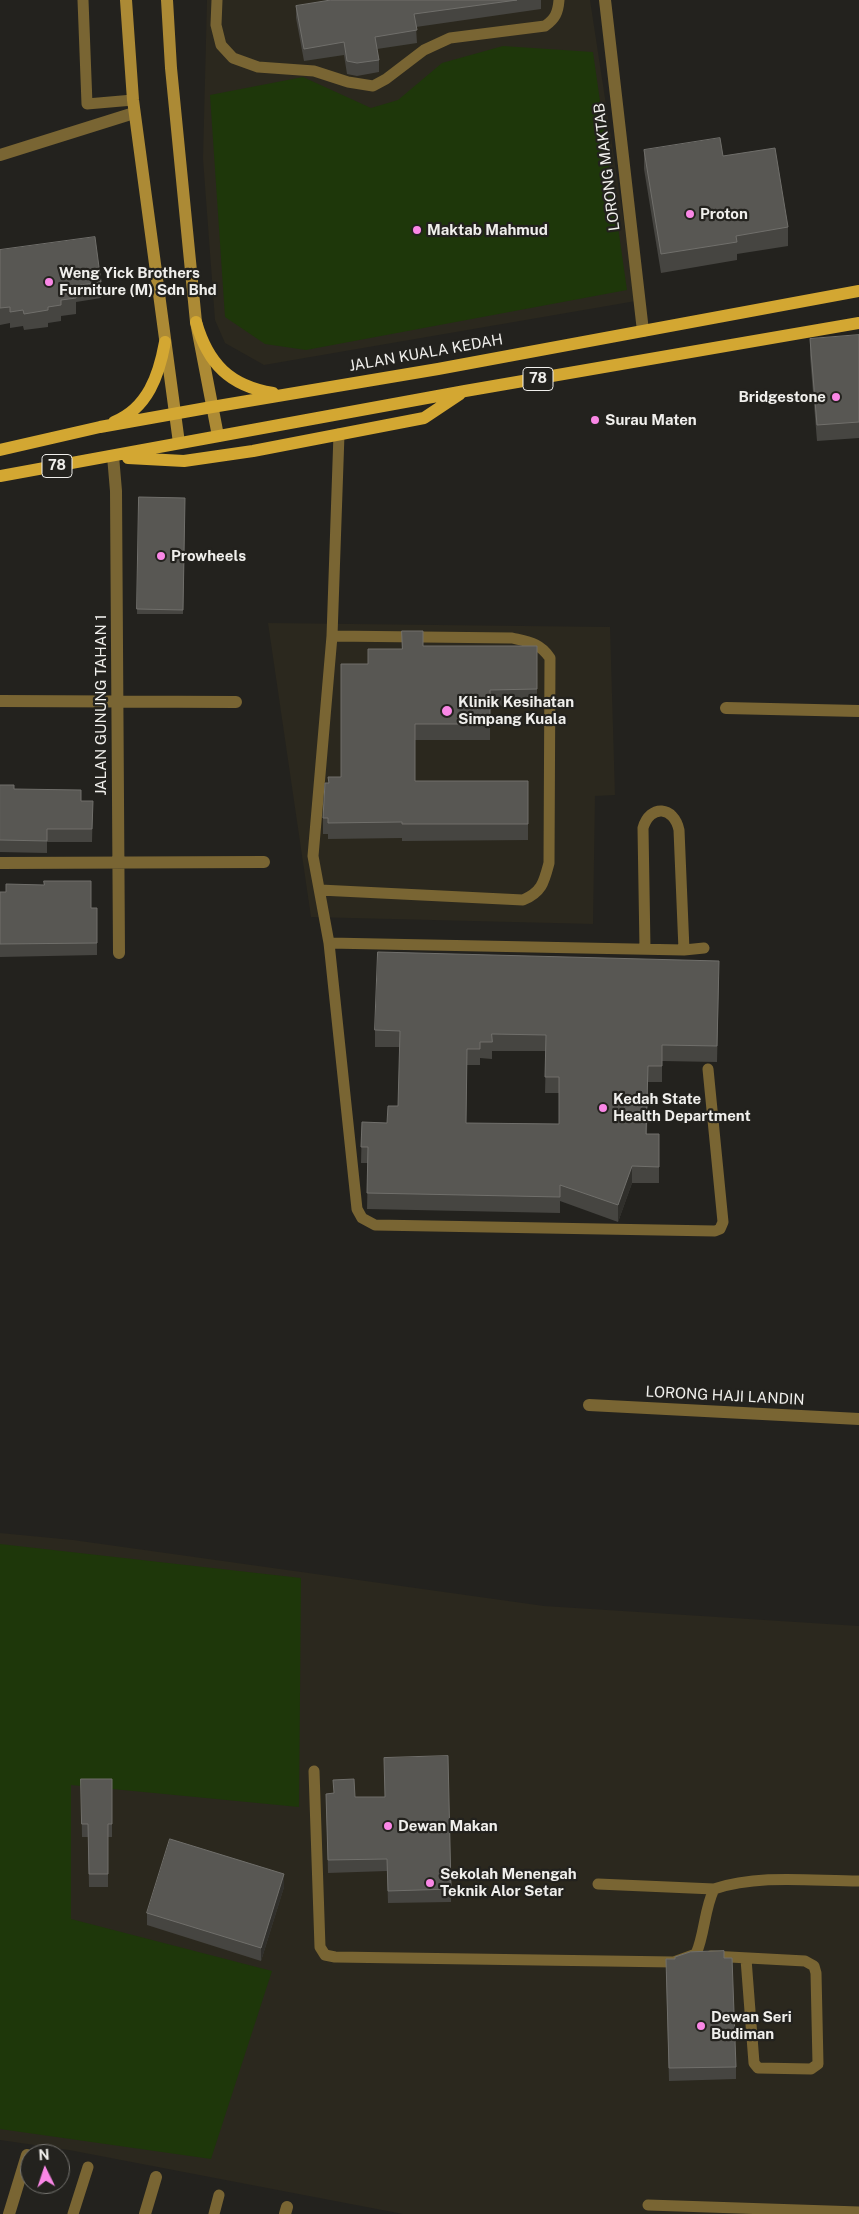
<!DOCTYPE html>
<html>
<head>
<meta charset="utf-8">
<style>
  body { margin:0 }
  #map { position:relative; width:859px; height:2214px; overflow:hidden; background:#23221e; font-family:"Public Sans",sans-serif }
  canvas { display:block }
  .north { position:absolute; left:20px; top:2144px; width:50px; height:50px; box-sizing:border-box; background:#23221e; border:1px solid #757470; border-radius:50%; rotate:356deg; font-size:14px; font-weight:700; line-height:20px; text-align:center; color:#f0efec }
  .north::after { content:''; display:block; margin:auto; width:18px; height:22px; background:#fa87e6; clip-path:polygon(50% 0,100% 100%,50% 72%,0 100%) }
</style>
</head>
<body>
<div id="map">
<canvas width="859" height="2214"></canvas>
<div class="north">N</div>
</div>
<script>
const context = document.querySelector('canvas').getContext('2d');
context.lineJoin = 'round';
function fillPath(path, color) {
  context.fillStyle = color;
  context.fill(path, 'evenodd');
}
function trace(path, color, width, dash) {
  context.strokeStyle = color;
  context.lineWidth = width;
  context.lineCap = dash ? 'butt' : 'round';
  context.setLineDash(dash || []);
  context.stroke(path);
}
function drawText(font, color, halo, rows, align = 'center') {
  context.font = font + ' "Public Sans",sans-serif';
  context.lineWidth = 4.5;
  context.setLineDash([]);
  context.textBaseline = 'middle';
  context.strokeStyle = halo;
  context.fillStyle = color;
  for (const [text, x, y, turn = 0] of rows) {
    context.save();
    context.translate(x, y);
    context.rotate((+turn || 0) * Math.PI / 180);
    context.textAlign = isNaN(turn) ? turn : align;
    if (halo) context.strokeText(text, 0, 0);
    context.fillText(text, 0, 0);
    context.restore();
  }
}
fillPath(new Path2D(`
  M207,0H590L636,301L264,365L225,343L215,320L203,159Z
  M268,623L610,627L615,795L595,796L593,924L311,917Z
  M0,1533L73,1540L544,1606L859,1626V2214H403L69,2150L0,2140Z`), '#2b281e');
fillPath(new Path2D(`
  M503,46L593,52L627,290L306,350L265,344L225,317L210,95L303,77L371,108L398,100L442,63Z
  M0,1544L301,1578L299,1807L71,1785V1919L272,1971L211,2159L0,2129Z`), '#1e370a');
trace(new Path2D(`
  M83,0L87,104L133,100
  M217,0L216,25L221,45L233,58L258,67L314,71L348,82L373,86L386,79L424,50L450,38L545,26C555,19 558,13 559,0
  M339,434L332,636L313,856L329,943L357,1209L362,1218L375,1225L715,1231L720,1229L723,1222L708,1069
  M320,890L523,900C542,892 544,882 549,863L550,658C540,643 529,642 512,638L332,636
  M329,943L684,950L704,948
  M645,949L643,828C650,804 674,806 679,830L684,950
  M314,1771L320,1947L325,1955L335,1957L674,1962L696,1954C705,1933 704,1910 714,1889C759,1874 812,1881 859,1881
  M598,1884L714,1889
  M711,1956L805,1961L814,1966L816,1973L818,2064L811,2069L758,2068L754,2063L746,1959
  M648,2205L859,2212
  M73,2214L88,2167
  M214,2214L219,2195`), '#796533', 11);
trace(new Path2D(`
  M605,0L643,331
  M0,155L134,113
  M113,456L116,491L119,953
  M0,701L236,702
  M726,708L859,711
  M0,863L264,862
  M589,1405L859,1419
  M9,2214L27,2155
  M145,2214L156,2177
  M285,2214L287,2207`), '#796533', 12);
trace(new Path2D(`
  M126,0L133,100L179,443
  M167,0L171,68L196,322L218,436`), '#ac8a35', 12);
trace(new Path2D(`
  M196,322C208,364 230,386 273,393
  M114,422C148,408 159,375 165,342
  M0,450L100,427L212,407L438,369L859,291
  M128,458L184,461L253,451L424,418L460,394
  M0,476L465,391L859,323`), '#d3a732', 12);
fillPath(new Path2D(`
  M331,0H541V9L416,27L417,43L377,49L379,60V72L357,76L347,74L344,55L304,61L296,18V6Z
  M644,150L723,156L788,227V246L737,254V260L661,273L644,169Z
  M0,250L101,282V298L76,302V314L61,316V321L48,323V327L24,330L23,326L10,328V323L0,325Z
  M859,335V438L817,441L810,356V339Z
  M139,497L185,498L183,614H137Z
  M423,646H537V706H490V740H415V781H528V840L402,841V838L328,839V834H323V818L328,783L341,777L368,664L402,649Z
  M0,785L14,789L81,801H93L92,842H47V853L0,852Z
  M0,892H6L91,908H97V955L0,957Z
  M719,977L717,1062L662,1061V1082H648L647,1134H659V1183H632L618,1222L560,1201V1213L367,1209L368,1163H361L362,1122L387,1123L398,1106L400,1047H375V1030ZM492,1051H546L545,1093H559V1124L466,1123L467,1065H480V1058L492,1059Z
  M81,1779H112V1837H108V1887H89L88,1837H82Z
  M333,1793L355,1797L451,1889V1902L388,1903L387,1871L328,1873L326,1794Z
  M284,1887L261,1961L147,1925V1913Z
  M724,1958L736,2067V2079L669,2081L666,1972Z`), '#464541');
fillPath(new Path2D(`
  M632,1166V1183L618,1222V1205Z
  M284,1874V1887L261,1961V1948Z`), '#302f2b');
const building = new Path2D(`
  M331,0H517L414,14L417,30L375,37L379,60L357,63L347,61L344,42L304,49L296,6Z
  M720,138L723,156L775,148L788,227L736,236L737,242L661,254L644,150Z
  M95,237L101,282L74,286L76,298L61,300V305L48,307V310L24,314L23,310L10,312V307L0,308V250Z
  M859,335V422L817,425L810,339Z
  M139,497L185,498L183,610L137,609Z
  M402,631H423V646H537V689L490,690V724H415V781H528V824H402V822L328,823V818H323L325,783H329L328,777H341V664H368V649H402Z
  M0,785H14V789L81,790V801H93L92,829H47V841L0,840Z
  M44,881H91V908H97V943L0,944V892H6V884L44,885Z
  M378,952L719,961L717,1046L662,1045V1066H648L646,1134H659V1167L632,1166L618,1205L560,1185V1197L367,1193L368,1147H361L362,1122L387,1123L388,1106H398L400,1031L375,1030ZM492,1034L546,1035L545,1077H559V1124L466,1123L467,1049H480V1042H492Z
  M448,1756L451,1889L388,1891L387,1859L328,1860L326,1794L334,1793L333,1780L354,1779L355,1797H385L384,1758Z
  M81,1779H112V1824H108V1874H89L88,1824H82Z
  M170,1839L284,1874L261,1948L147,1913Z
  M724,1951V1958H732L736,2067L669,2068L666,1959H675V1957L690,1952Z`);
fillPath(building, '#585753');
trace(building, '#706f6b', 1);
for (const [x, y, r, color] of [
  [690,214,5,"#fa87e6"],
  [417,230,5,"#fa87e6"],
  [49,282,5,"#fa87e6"],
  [836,397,5,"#fa87e6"],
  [595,420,5,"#fa87e6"],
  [161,556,5,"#fa87e6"],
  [447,711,6,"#fa87e6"],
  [603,1108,5,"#fa87e6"],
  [388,1826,5,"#fa87e6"],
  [430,1883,5,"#fa87e6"],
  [701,2026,5,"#fa87e6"]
]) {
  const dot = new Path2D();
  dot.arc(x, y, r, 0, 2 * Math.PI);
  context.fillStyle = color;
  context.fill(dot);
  trace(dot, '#23221e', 2);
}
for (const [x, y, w] of [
  [538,379,30],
  [57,466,30]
]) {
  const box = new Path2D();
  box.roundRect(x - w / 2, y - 11.5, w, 23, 4);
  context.fillStyle = '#23221e';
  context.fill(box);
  trace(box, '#f0efec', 1);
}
drawText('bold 14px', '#f0efec', null, [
  ["78",538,379],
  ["78",57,466]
]);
drawText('15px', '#f0efec', '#23221e', [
  ["LORONG MAKTAB",607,167,-97],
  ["JALAN KUALA KEDAH",426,353,-10],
  ["JALAN GUNUNG TAHAN 1",101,705,-90],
  ["LORONG HAJI LANDIN",725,1396,3]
]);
drawText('bold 15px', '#f0efec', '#23221e', [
  ["Proton",700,214],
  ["Maktab Mahmud",427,230],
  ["Weng Yick Brothers",59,273],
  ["Furniture (M) Sdn Bhd",59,290],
  ["Bridgestone",826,397,"right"],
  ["Surau Maten",605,420],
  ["Prowheels",171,556],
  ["Klinik Kesihatan",458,702],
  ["Simpang Kuala",458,719],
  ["Kedah State",613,1099],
  ["Health Department",613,1116],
  ["Dewan Makan",398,1826],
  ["Sekolah Menengah",440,1874],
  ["Teknik Alor Setar",440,1891],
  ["Dewan Seri",711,2017],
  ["Budiman",711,2034]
], 'left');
</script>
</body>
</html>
